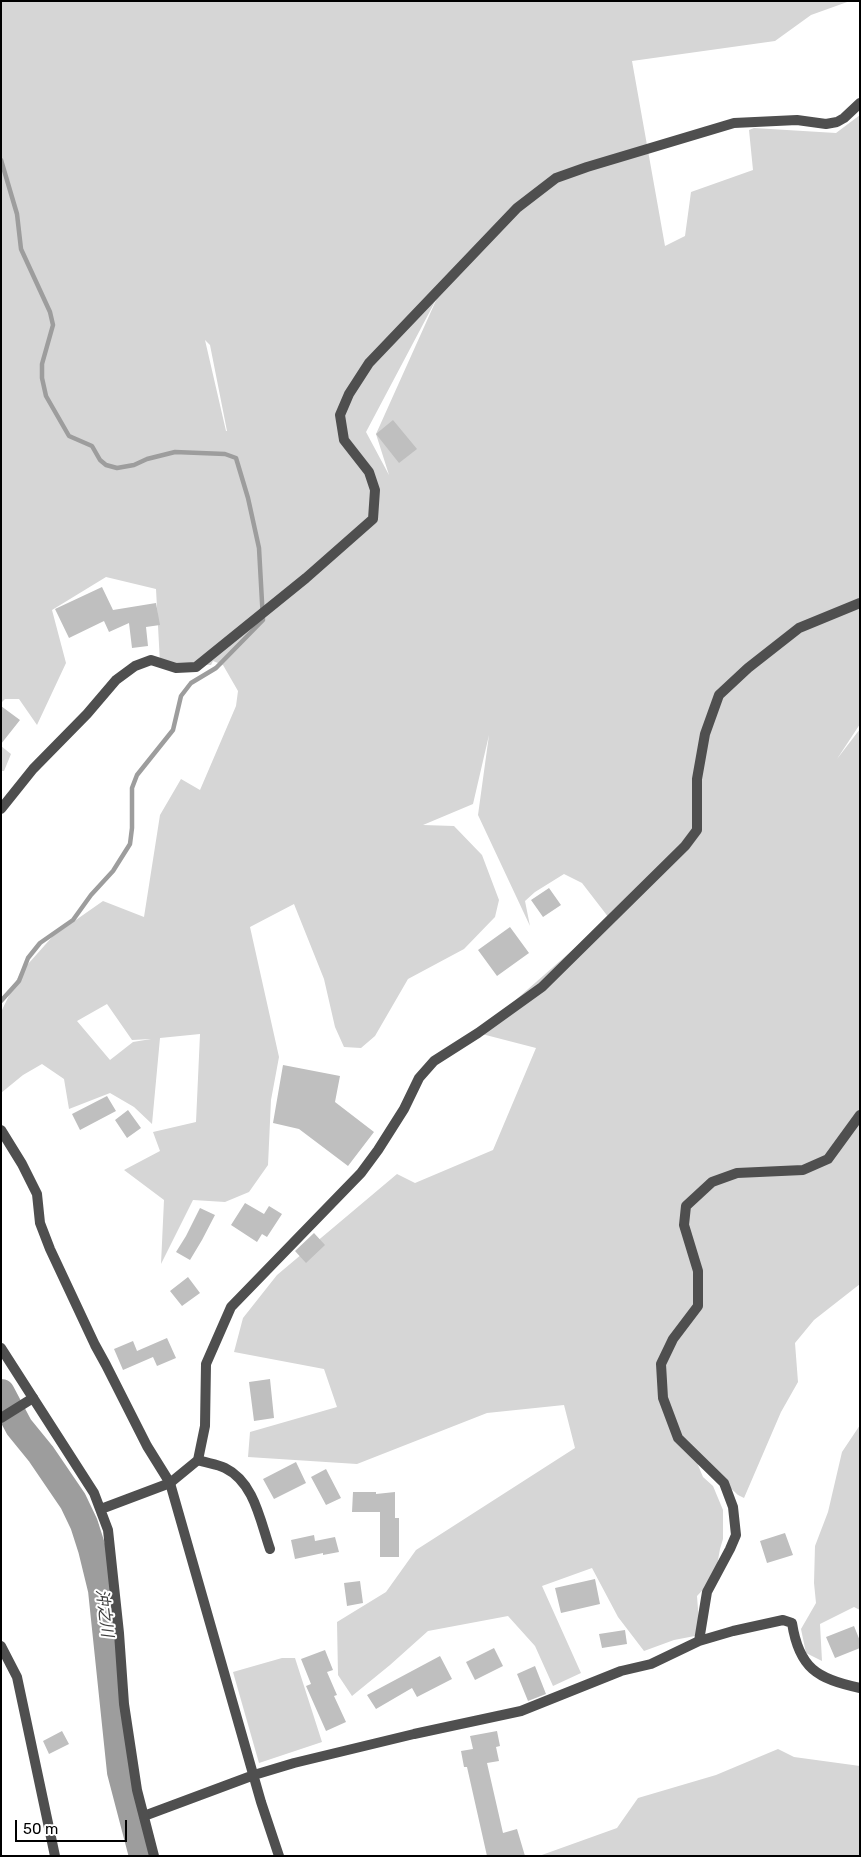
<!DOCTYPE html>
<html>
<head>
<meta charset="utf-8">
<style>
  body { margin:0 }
  #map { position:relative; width:861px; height:1857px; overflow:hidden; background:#fff; font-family:Rubik,sans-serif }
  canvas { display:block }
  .frame { position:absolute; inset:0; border:2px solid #000; pointer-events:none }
  .scale { position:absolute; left:15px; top:1820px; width:112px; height:22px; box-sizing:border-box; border:2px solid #000; border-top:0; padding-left:6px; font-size:15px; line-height:18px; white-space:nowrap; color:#000; -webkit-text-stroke:4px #fff; paint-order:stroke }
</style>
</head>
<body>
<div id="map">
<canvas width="861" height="1857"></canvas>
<div class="frame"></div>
<div class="scale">50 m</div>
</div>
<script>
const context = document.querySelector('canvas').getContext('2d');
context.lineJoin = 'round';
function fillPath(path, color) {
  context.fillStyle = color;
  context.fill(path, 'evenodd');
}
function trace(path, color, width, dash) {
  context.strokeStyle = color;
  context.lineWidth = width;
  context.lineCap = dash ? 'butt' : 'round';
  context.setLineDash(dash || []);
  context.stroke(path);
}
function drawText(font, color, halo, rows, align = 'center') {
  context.font = font + ' Rubik,"Noto Sans JP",sans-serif';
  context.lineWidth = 4;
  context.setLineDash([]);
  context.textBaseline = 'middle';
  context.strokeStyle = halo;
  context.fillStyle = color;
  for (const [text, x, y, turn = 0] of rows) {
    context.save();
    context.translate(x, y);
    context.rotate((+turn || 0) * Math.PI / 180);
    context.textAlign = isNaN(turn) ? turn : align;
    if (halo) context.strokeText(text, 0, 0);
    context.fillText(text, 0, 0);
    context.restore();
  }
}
fillPath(new Path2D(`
  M1,1H850L811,15L775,41L632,61L665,246L685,236L691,192L753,170L749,130L754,128L836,133L860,115V724L837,759L860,729V1284L814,1320L795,1343L798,1382L781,1412L744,1498L738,1495L693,1453L703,1477L713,1486L723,1510V1539L720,1549L715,1577L697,1596L700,1635L674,1640L644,1651L618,1617L592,1568L542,1586L581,1673L553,1686L535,1646L508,1616L428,1631L390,1665L352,1696L338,1675L337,1622L386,1592L416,1550L575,1448L564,1405L487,1413L357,1464L248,1457L250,1432L337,1407L324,1369L234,1352L243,1318L277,1275L397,1174L415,1183L493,1150L536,1048L478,1033L609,918L582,883L564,874L535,892L525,901L530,926L478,815L489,735L473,804L423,825L454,826L482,855L499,900L495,917L464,949L408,979L375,1036L361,1048L344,1047L335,1027L324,979L294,904L250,927L279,1057L271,1100L268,1165L249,1192L225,1202L193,1200L161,1264L164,1200L124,1170L160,1151L153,1132L196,1122L200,1034L160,1038L152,1124L134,1107L110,1093L69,1109L64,1079L42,1064L23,1075L1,1093V1012L20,973L53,936L103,901L144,917L160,815L181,779L200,790L236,706L238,691L223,665L213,661L211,665L160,663L156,589L106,577L52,610L66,663L37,725L19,699H5L1,703ZM438,296L376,434L389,475L366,432ZM205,340L210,345L227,431H226ZM107,1004L132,1040L151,1039L133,1042L110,1060L77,1021Z
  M1,746L11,754L4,771H1Z
  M860,1425V1610L854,1607L820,1624L822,1661L806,1653L801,1629L816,1603L814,1583L815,1546L828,1512L842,1452Z
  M282,1658H295L322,1742L259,1763L233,1672Z
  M778,1749L794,1757L860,1766V1856H539L617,1828L638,1798L716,1775Z`), '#d6d6d6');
trace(new Path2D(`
  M1,160L17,214L21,249L50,312L53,325L42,364V378L46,396L69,436L92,446L100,460L106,465L117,468L134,465L147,459L175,452L225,454L236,458L248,498L259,548L263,620L216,668L191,683L181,696L173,730L137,775L132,788V828L130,844L113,871L91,895L73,920L40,943L28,958L19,981L1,1001`), '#9d9d9d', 4.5);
trace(new Path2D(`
  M1,1393L19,1427L41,1454L73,1501L84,1524L92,1549L102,1590L121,1772L143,1856`), '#9d9d9d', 28);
fillPath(new Path2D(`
  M393,420L417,449L399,463L376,434Z
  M102,587L113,610L156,603L160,625L146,627L148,646L132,648L129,623L109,632L104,621L69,638L55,609Z
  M1,706L20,720L1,744Z
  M549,888L561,905L543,917L531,900Z
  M510,927L529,953L497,976L478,950Z
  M283,1065L340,1076L335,1102L374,1132L348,1166L299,1129L273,1123Z
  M107,1096L116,1111L80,1130L72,1114Z
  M128,1110L141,1128L127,1138L115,1120Z
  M245,1203L264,1214L269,1206L282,1214L267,1237L262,1234L257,1242L231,1225Z
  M200,1208L215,1215L202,1240L190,1260L176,1252L186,1236Z
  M314,1233L325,1245L306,1263L295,1251Z
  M188,1277L200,1293L182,1306L170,1291Z
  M167,1338L176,1358L157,1366L153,1357L123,1370L114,1349L133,1341L137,1351Z
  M270,1379L274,1418L254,1421L249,1382Z
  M296,1462L306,1483L274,1499L263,1479Z
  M326,1469L341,1498L326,1505L311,1477Z
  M353,1492H376V1494L395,1492V1518H399V1557H380V1512H352Z
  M785,1533L793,1555L767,1563L760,1541Z
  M314,1535L315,1541L335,1537L339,1552L323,1555V1553L295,1559L291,1540Z
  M595,1579L600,1604L561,1613L555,1588Z
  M360,1581L363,1603L347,1606L344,1583Z
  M854,1626L860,1641V1648L835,1658L826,1637Z
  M625,1630L627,1644L602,1648L599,1634Z
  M494,1648L503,1666L475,1680L466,1662Z
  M325,1650L333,1670L327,1672L337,1695L334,1696L346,1722L326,1731L306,1686L311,1684L301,1659Z
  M440,1656L452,1679L417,1697L412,1688L376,1709L367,1695Z
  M535,1666L546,1694L528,1701L517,1674Z
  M62,1731L69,1744L49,1754L43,1741Z
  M497,1731L500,1746L496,1747L499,1761L487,1763L503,1833L517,1829L525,1856H487L467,1767H464L461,1751L473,1749L470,1736Z`), '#bfbfbf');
trace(new Path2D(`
  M1,809L33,769L87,714L116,680L135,666L151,660L176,668L196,667L306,578L373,519L375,490L369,472L344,440L340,415L349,394L369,363L517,208L556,178L587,167L734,123L797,120L826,124L837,122L844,118L860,103
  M1,1130L22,1164L37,1194L40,1223L50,1249L95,1345L106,1365L147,1446L170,1483L261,1802L279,1856
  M1,1418L33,1398
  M198,1460C206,1463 217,1464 225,1468C254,1482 260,1520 270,1549
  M699,1641L707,1592L730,1549L736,1535L733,1507L724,1483L678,1438L663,1398L661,1364L673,1339L698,1306V1271L684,1225L686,1206L712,1182L737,1173L803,1170L828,1159L860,1115
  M1,1646L17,1677L55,1856
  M144,1816L254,1775L294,1763L414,1734L521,1711L621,1671L651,1664L699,1641L733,1631L783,1620L792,1623C799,1668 817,1679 860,1688`), '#4f4f4f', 10);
trace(new Path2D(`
  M1,1348L94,1493L108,1530L119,1633L124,1704L137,1790L154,1856
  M101,1509L170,1483L198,1460L205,1426L206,1364L231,1307L361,1173L378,1150L404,1109L419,1078L434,1061L478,1033L542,987L685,846L697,830V779L705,734L719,695L748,668L799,628L860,603`), '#4f4f4f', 10);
drawText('italic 16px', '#3e3e3e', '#fff', [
  ["沖之川",104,1613,83]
]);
</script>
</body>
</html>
